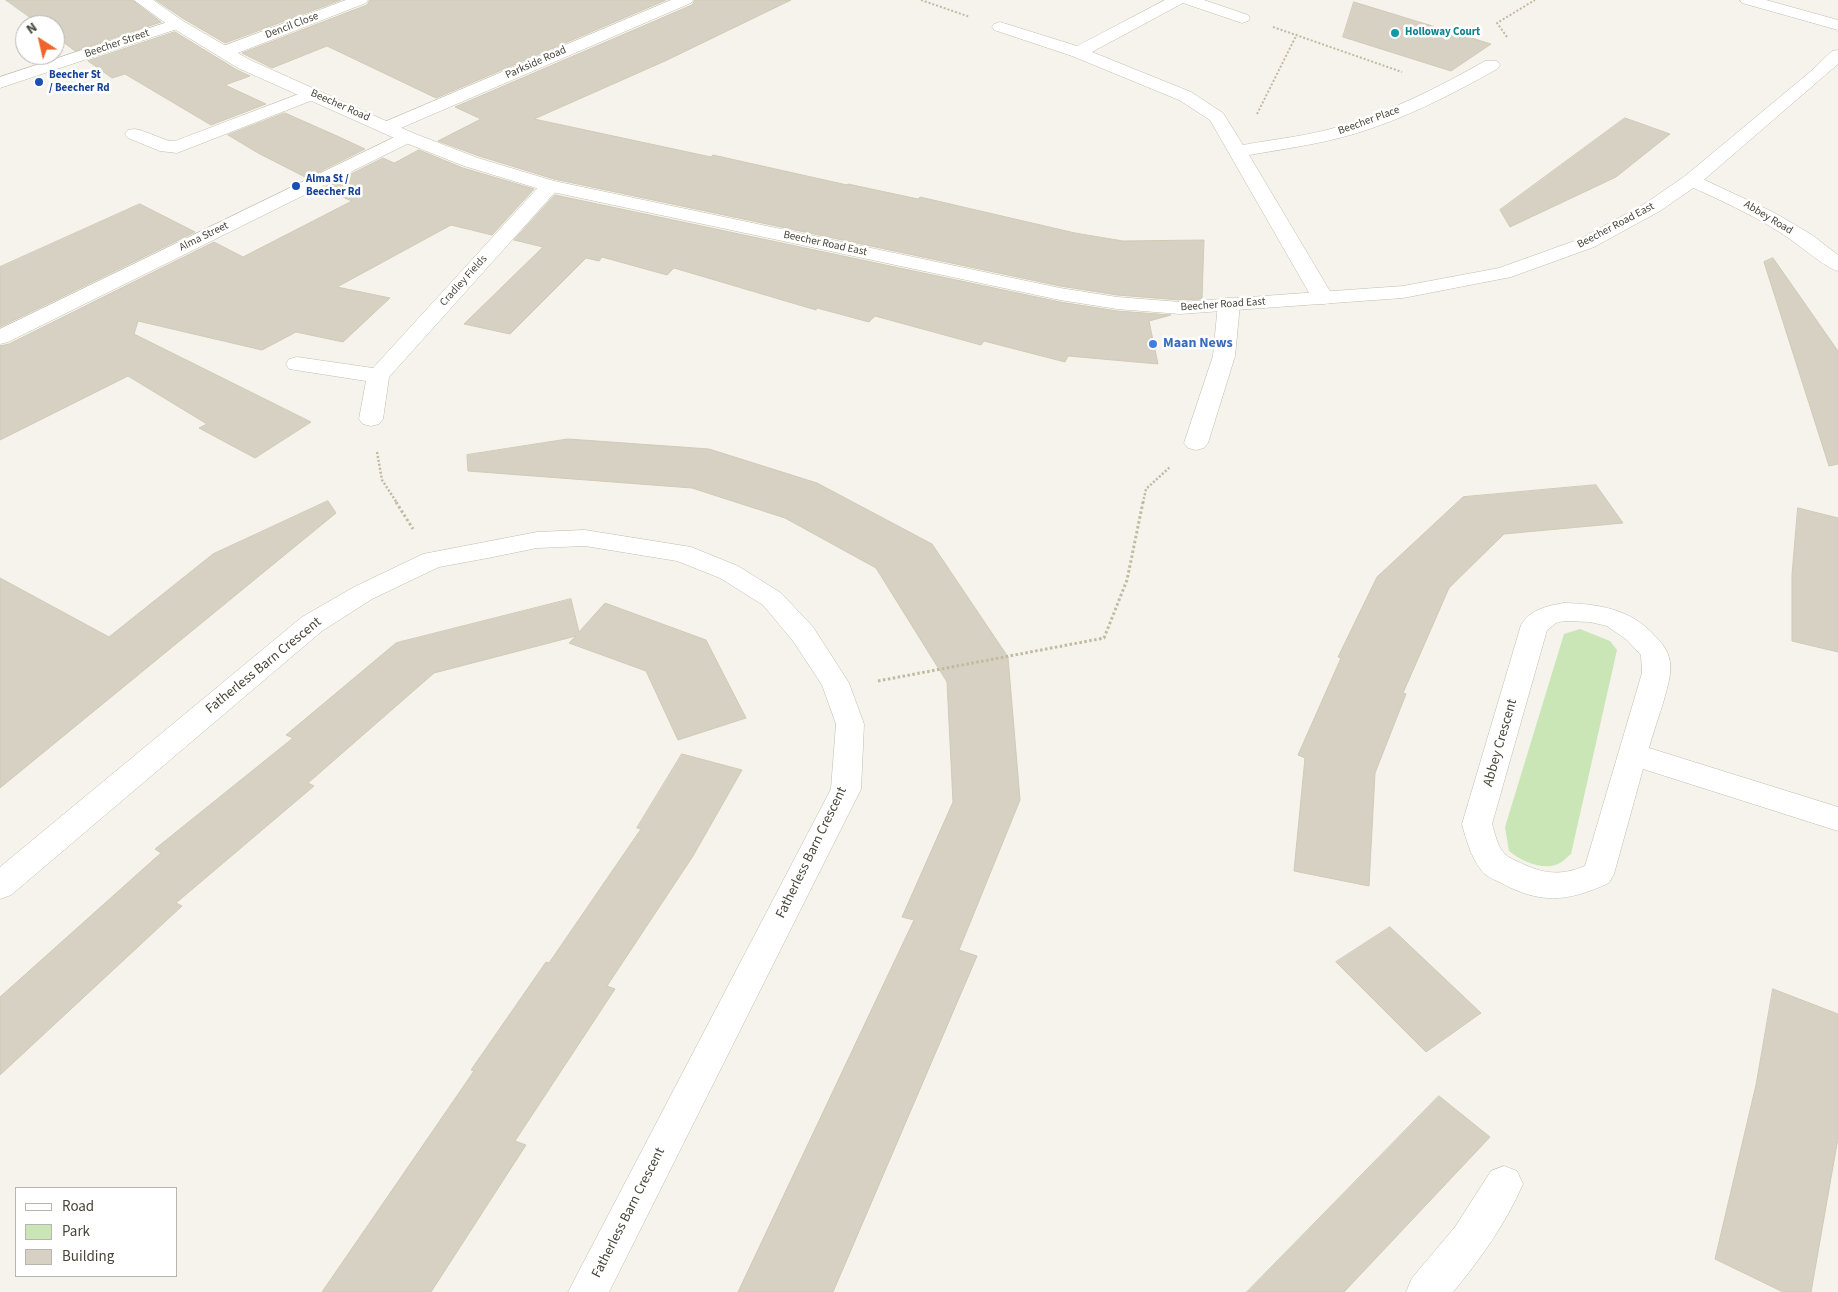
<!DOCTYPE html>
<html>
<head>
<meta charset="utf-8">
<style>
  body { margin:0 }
  #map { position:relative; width:1838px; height:1292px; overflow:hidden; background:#f5f3ec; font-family:"Source Sans 3",sans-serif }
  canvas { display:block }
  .legend { position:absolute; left:15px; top:1187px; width:162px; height:90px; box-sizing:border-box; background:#fff; border:1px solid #b6b5b0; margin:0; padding:6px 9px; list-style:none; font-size:15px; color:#49453a }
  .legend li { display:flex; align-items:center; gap:10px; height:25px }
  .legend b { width:25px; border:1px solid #b6b5b0 }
  .north { position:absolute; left:15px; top:15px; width:50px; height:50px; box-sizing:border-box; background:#fff; border:1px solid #b6b5b0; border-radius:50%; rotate:325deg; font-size:14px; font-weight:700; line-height:20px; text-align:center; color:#49453a }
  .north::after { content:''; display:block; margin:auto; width:18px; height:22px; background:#ed652b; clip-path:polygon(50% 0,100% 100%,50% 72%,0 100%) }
</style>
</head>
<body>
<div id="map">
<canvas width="1838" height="1292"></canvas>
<ul class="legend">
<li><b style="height:6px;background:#fff"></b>Road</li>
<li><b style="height:14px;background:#cae6b7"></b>Park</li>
<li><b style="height:14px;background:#d6d1c2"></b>Building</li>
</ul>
<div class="north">N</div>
</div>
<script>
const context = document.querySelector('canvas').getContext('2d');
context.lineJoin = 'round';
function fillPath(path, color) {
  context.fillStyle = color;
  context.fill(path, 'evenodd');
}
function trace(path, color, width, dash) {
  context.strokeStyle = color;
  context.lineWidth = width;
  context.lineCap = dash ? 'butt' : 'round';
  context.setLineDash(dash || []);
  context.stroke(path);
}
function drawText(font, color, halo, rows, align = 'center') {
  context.font = font + ' "Source Sans 3",sans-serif';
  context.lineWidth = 5;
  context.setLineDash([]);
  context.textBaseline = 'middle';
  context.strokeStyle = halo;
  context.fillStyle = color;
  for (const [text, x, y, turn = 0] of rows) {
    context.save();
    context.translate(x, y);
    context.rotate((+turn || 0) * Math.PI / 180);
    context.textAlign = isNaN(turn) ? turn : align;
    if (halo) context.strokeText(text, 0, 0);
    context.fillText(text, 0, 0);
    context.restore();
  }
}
fillPath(new Path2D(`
  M1580,629L1610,641L1617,650L1571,854C1567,857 1563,862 1558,864C1543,871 1521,861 1509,851L1505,827L1564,634Z`), '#cae6b7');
const building = new Path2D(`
  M6,0H132L161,22L75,51L55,36V25H41Z
  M156,0H341L225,43L184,19Z
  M370,0H666L436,98L327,46L272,68L242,53L367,5Z
  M695,0H791L665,61L534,119L711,157L713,155L847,185L848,184L918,199L920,197L1075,233L1123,241L1204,240L1202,299L1180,300L1117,295L1060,286L554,179L479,156L438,141L481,119L455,107L692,5Z
  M1354,2L1491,44L1451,71L1343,37Z
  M175,32L237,70L250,76L225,85L266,104L211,125L125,74L112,78L88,61Z
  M285,113L337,136L365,149L307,178L258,153L228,135Z
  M1625,118L1670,134L1616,177L1510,227L1500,210Z
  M419,150L463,168L534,189L492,235L451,225L337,287L390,298L343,342L296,332L262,350L138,321L134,334L311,422L255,458L199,428L207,424L128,376L0,440V346L9,344L214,242L243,257L352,201L333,193L336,192L325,187L383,158L394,163Z
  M555,195L1060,302L1117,311L1171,315L1149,321L1158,364L1068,356L1065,362L984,341L981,345L875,316L869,322L817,308L816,310L674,268L667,275L602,257L599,261L586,258L510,334L464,324L543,247L514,240Z
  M140,204L195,232L0,327V267Z
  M1773,258L1838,351V464L1829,466L1764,262Z
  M568,439L709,449L817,483L932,544L1008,657L1020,800L959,950L977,956L833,1292H738L914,920L902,917L953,802L947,682L876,568L785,518L692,488L468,471L467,455Z
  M1596,485L1623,523L1504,534L1449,588L1403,693L1406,694L1375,773L1369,886L1294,871L1305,758L1298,755L1341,658L1338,657L1377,577L1463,497Z
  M328,501L336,513L0,788V578L109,637L213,554Z
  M1798,508L1838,518V652L1792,641V575Z
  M571,599L579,632L605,603L706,640L746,718L678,740L646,671L569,643L576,636L434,673L308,783L314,786L176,903L182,906L0,1075V997L161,853L155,849L293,738L286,735L396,643Z
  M682,754L742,770L693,856L607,986L615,989L515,1141L526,1145L431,1292H322L474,1071L471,1070L546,962L549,963L641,829L637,828Z
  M1390,927L1481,1013L1426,1052L1336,962Z
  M1773,989L1838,1014V1138L1811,1292H1783L1715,1259L1756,1085Z
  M1439,1096L1490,1137L1344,1292H1247Z`);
fillPath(building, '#d6d1c2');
trace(building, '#d0cab5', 1);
const service = new Path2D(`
  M312,89L318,90L321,94L318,98L177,153L160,151L128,138L125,134L128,130L134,129L140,130L169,141H175Z
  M1229,298L1237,299L1240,304L1235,356L1208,443L1204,448L1196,450L1188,448L1184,443L1213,356L1218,304L1221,299Z
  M1504,1166L1517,1171L1523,1184C1506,1223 1480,1260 1453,1292H1406L1412,1278L1455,1227L1491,1171Z`);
const minor = new Path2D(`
  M346,0H368L366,3L230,56H218L216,52L218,48Z
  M671,0H693L691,3L394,131L388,132L382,131L379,127L382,123Z
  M1165,0H1204L1248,15L1250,18L1248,21L1242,23L1183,3L1092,52L1191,92L1223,113L1243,145C1275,139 1309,136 1341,126C1392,111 1439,87 1485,61H1497L1500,65L1497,69C1451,95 1404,119 1354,134C1320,144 1284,149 1249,155L1334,298L1331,303L1323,304L1315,303L1312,298L1210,120L1179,100L1072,56L994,30L992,27L994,24L1000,22L1077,46Z
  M1740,0H1766L1838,20V30L1742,3Z
  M177,19L183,21L185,24L183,27L0,88V77Z
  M407,131L413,133L416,137L413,141L8,342L0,344V329Z
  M1692,174L1775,213L1812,235L1838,255V271C1825,268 1796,242 1781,233C1751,214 1718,199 1685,184L1682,180L1685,176Z
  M550,180L557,182L560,186L557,190L389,377L383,419L379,424L371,426L363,424L359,419L366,381L289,369L286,364L289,359L297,357L373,368L543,182Z
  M585,530L691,547L738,566L781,593L813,627L849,683L864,724L861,789L609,1292H568L831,789L836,724L822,685L793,641L763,605L720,578L677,561L585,546L537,548L488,558L439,567L372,599L322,631L11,895L0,899V867L302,617L354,587L423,554L537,532Z
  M1564,603C1599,604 1631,609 1655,636C1666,647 1672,657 1670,674C1667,696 1655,725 1649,748L1838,807V831L1643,769L1614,874L1609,883C1569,901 1543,905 1503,884C1496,880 1486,877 1481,870C1471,857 1466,839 1462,824L1521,625C1531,609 1547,606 1564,603ZM1564,621L1590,622L1607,626L1627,640L1641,655L1642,673L1585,866C1561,876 1543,874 1521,863C1515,860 1508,858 1504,853C1497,846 1495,833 1492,824L1547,630L1556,623Z`);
const tertiary = new Path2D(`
  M134,0H153L183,21L250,60L413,133L478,158L554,181L1060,288L1117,297L1180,302L1403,286L1499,268L1580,239L1646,203L1685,176L1810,72L1832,51L1838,50V64L1699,184L1660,211L1594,247L1511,277L1403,298L1180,314L1117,309L1060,300L543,190L464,166L401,141L238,68L171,27Z`);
trace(service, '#c0bdae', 1);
trace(minor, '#c0bdae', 1);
trace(tertiary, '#c0bdae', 1);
trace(new Path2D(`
  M921,0L970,17
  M1273,27L1402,72
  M1507,37L1497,23L1535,0
  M1257,114L1297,34`), '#c1baa1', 2, [2, 2]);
trace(new Path2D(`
  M377,452L382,480L397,503
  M1143,503L1146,489L1170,467`), '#c1baa1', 2.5, [2, 2]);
trace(new Path2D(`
  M396,502L413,529
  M878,681L1104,638L1127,580L1143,502`), '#c1baa1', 3, [2.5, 2.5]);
fillPath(service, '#fff');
fillPath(minor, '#fff');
fillPath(tertiary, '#fff');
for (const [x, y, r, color] of [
  [1395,33,5,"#0f9aa8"],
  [39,82,5,"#1a4fb4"],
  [296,186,5,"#1a4fb4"],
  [1153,344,5,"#3f7fe0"]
]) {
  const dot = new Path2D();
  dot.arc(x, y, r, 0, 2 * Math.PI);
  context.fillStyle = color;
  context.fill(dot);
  trace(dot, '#fff', 2);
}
drawText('11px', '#49453a', '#fff', [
  ["Dencil Close",292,26,-21],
  ["Beecher Street",117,44,-19],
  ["Parkside Road",536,63,-24],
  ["Beecher Road",340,106,24],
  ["Beecher Place",1369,121,-20],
  ["Abbey Road",1768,218,31],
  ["Beecher Road East",1616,226,-28],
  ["Alma Street",204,237,-26],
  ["Beecher Road East",825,244,12],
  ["Cradley Fields",464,281,-48],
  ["Beecher Road East",1223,305,-4]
]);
drawText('bold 11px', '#0d838f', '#fff', [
  ["Holloway Court",1405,33]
], 'left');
drawText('bold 11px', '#164399', '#fff', [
  ["Beecher St",49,76],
  ["/ Beecher Rd",49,89],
  ["Alma St /",306,180],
  ["Beecher Rd",306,193]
], 'left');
drawText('bold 14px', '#366cbe', '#fff', [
  ["Maan News",1163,344]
], 'left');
drawText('14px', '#49453a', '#fff', [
  ["Fatherless Barn Crescent",264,666,-39],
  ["Abbey Crescent",1501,743,-74],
  ["Fatherless Barn Crescent",812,853,-64],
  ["Fatherless Barn Crescent",629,1213,-63]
]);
</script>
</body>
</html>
